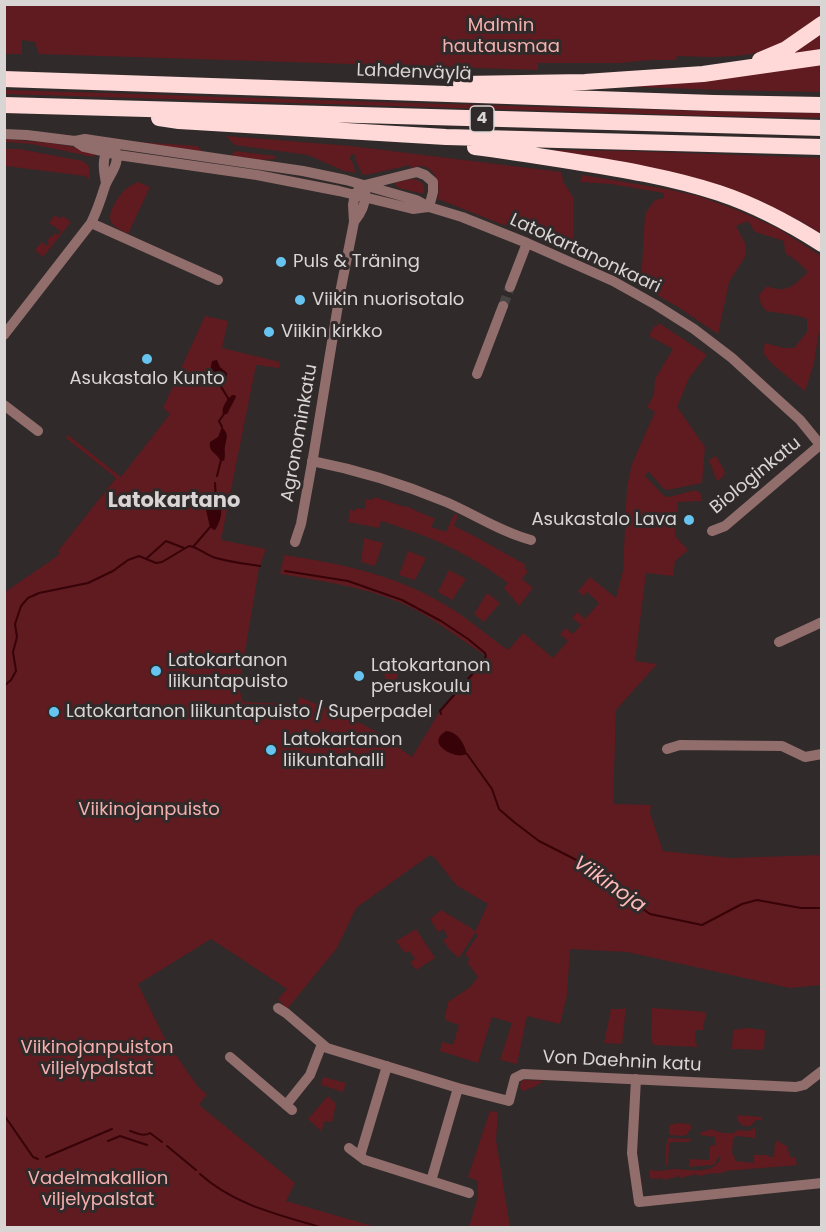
<!DOCTYPE html>
<html>
<head>
<meta charset="utf-8">
<style>
  body { margin:0 }
  #map { position:relative; width:826px; height:1232px; overflow:hidden; background:#302a2a; font-family:Poppins,sans-serif }
  canvas { display:block }
  .frame { position:absolute; inset:0; border:6px solid #d9d5d5; pointer-events:none }
</style>
</head>
<body>
<div id="map">
<canvas width="826" height="1232"></canvas>
<div class="frame"></div>
</div>
<script>
const context = document.querySelector('canvas').getContext('2d');
context.lineJoin = 'round';
function fillPath(path, color) {
  context.fillStyle = color;
  context.fill(path, 'evenodd');
}
function trace(path, color, width, dash) {
  context.strokeStyle = color;
  context.lineWidth = width;
  context.lineCap = dash ? 'butt' : 'round';
  context.setLineDash(dash || []);
  context.stroke(path);
}
function drawText(font, color, halo, rows, align = 'center') {
  context.font = font + ' Poppins,sans-serif';
  context.lineWidth = 6;
  context.setLineDash([]);
  context.textBaseline = 'middle';
  context.strokeStyle = halo;
  context.fillStyle = color;
  for (const [text, x, y, turn = 0] of rows) {
    context.save();
    context.translate(x, y);
    context.rotate((+turn || 0) * Math.PI / 180);
    context.textAlign = isNaN(turn) ? turn : align;
    if (halo) context.strokeText(text, 0, 0);
    context.fillText(text, 0, 0);
    context.restore();
  }
}
fillPath(new Path2D(`
  M5,5H821V18C800,32 776,49 751,54C727,58 701,57 677,56L676,60H650L620,63H538V70L39,54L35,42L22,40V54H5Z
  M821,31V51L781,59Z
  M821,60V92L721,90L609,86Z
  M5,90C277,98 549,109 821,113L822,118L715,116L5,94Z
  M226,136L351,146L561,172L564,183L573,197V243L575,254L513,228L507,223L506,226L438,199C440,186 437,168 421,166C418,166 414,167 411,168L410,165L366,175L362,174L356,161L355,155L351,154L350,159L354,165L355,173L344,171L308,155L235,145Z
  M4,139C26,141 78,143 95,155L93,157L32,144L5,142Z
  M139,142L197,146L205,153L138,143Z
  M5,149H19L83,161L89,166L90,180L85,176L5,166Z
  M551,150L628,151L821,158V234L804,223L759,200Z
  M235,151L275,156V159L258,160L231,156Z
  M582,175L666,189L698,196L737,210L779,229L821,256V330L819,332L814,363L805,391L773,365L763,353L765,343L784,348H794L807,332V319L799,316L766,311L761,304L759,295L767,286C787,294 793,286 808,272L798,262L785,253L784,241L755,232L748,221L736,226L745,243L746,255L729,282L718,334L678,307L641,286L645,214L655,200L664,198V193L611,184L580,182Z
  M411,179C421,180 426,184 424,194L399,188L395,185V183Z
  M138,182L150,187L128,234C123,231 115,228 112,223C105,215 119,195 126,189C129,186 134,184 138,182Z
  M55,215L60,219L63,216L71,222L43,257L35,250L42,242L47,246L49,243L47,241L51,236L52,237L55,233L58,235L61,231L49,223Z
  M205,316L228,321L222,348L280,362L279,368L256,365L221,540L266,549L259,568L239,688L243,702L297,704L300,697L362,724L377,732L412,757L440,711L483,662L486,656C459,638 428,614 399,602C361,586 320,581 280,574L284,555C343,564 397,575 449,607C470,620 488,636 508,650L523,633L553,658L568,641L560,634L566,628L573,634L581,625L572,618L577,612L585,619L599,603L587,592L583,596L578,591L590,577L616,598L623,571L627,487L632,464L655,412L647,407L654,395L655,379L673,349L649,336L654,326L656,327L659,323L707,355L689,378L677,407L705,447L702,483L667,490L663,488L648,471L645,476L664,496L669,497L696,490L701,494L702,501L678,502L675,536L688,550L675,561L673,576L646,573L635,661L657,664L616,710L613,804L651,805L650,813L663,851L730,858L821,855V985L790,988L627,952L570,949L567,995L560,1024L527,1016L517,1064L500,1060L512,1023L492,1017L478,1063L440,1051L442,1042L453,1045L459,1025L445,1020V1016L448,1002L469,988L478,977L467,962L470,960L465,954L478,935L475,933L459,958L449,949L443,940L448,937L443,929L438,932L430,919L441,910L471,928L475,932L488,904L456,885L435,858L430,855L356,908L337,948L287,1009L278,999L287,989L211,939L138,984L165,1039L198,1087L207,1094L199,1105L295,1183L286,1201L376,1227L5,1228V592L56,557L60,553L58,551L116,478L66,438L68,435L121,477L170,414L163,408Z
  M716,456L725,472L723,477L717,481L709,460Z
  M374,497L406,507L407,506L410,507V508L435,519L431,527L446,532L454,514L458,515L454,526L474,536L526,565L524,568L528,571L522,579L533,588L519,606L504,588L508,583C467,552 430,536 381,521L379,528L348,522L350,510L356,511V508L365,509L366,499L373,500Z
  M364,538L383,543L375,566L361,562Z
  M408,551L426,558L415,580L399,575Z
  M449,570L466,579L452,600L438,592Z
  M487,593L500,603L484,622L474,614Z
  M384 674a7 7 0 1 1 14 0a7 7 0 1 1-14 0Z
  M416,929L435,958L416,970L410,962L415,959L409,951L405,953L396,941Z
  M626,1007L622,1044L604,1043L611,1009H622Z
  M652,1008L706,1012L703,1030H696L695,1041L698,1047L653,1045L651,1038Z
  M747,1028L765,1030L764,1050L732,1049L733,1030Z
  M323,1077L346,1083L343,1092L321,1085Z
  M524,1080L544,1081L532,1088L523,1091L520,1088L521,1081Z
  M328,1096L336,1104L332,1122L325,1121L321,1131L308,1119Z
  M490,1111L498,1112L496,1140L510,1227H469L477,1200L478,1181L468,1177Z
  M737,1115L762,1117V1120H756C750,1129 744,1128 737,1120Z
  M679,1123L690,1124L692,1129L689,1130L688,1134L684,1136L669,1135V1125Z
  M755,1128V1138L737,1136L733,1138L732,1154L734,1155L735,1161L754,1163V1155H768L769,1157H774L775,1142L778,1141L784,1145L787,1146L790,1157H795L797,1165L726,1171L723,1172L722,1173L706,1174L705,1175L698,1176L697,1174L680,1178L679,1175L677,1177L663,1180L662,1177L659,1179L650,1178L649,1170C654,1170 659,1171 664,1171C667,1170 670,1169 673,1169C688,1169 715,1176 721,1157H718L715,1164L713,1165L689,1167L690,1159L709,1160L710,1146L715,1145V1137L700,1135L701,1132L707,1131L710,1129L723,1133H730L732,1134L738,1130L748,1131Z
  M668,1138L691,1139V1140L689,1142H669L668,1164L666,1166V1146Z`), '#5f1b1f');
fillPath(new Path2D(`
  M217,360L220,367L227,373C227,380 223,384 217,385L212,383L209,377L212,361Z
  M232,395H235L236,397L227,414H223C221,407 227,400 232,395Z
  M222,427C229,435 227,436 225,446C224,452 226,455 224,461L220,460C217,453 208,452 210,442L218,437Z
  M216,499C225,508 221,521 215,530H214L210,527L206,510L214,500Z
  M446,731C458,732 464,743 467,754C464,755 460,756 456,755C444,752 429,741 446,731Z`), '#370308');
trace(new Path2D(`
  M220,385L228,398V400
  M222,427L219,421L224,414
  M217,476L221,460
  M215,483L216,500
  M193,547L211,526
  M147,558L166,541L184,548
  M285,571L348,581L402,600L441,621L468,639L485,653L486,656L483,662L440,711L441,714
  M4,686L11,680L16,671L13,652L17,637L15,624L21,606L28,598L39,593L88,583L113,571L128,560L139,556L156,563L162,562L189,546C198,547 206,555 216,558C230,562 246,564 260,566
  M467,754L492,789L499,809L514,822L539,841L598,871L618,892L650,914L702,925L742,904L757,900L801,908H822
  M4,1115L33,1157L38,1159
  M130,1131C137,1133 143,1137 150,1133L162,1142
  M108,1141L120,1136L147,1145
  M167,1146L196,1170
  M46,1157L112,1129
  M200,1174C234,1205 280,1215 323,1228`), '#370308', 2);
trace(new Path2D(`
  M503,306L510,287`), '#494444', 10, [10, 5]);
trace(new Path2D(`
  M4,134L27,135L75,141L85,139L98,141L303,171L346,180L416,200L429,207L462,217L527,243L613,281L656,305L694,329L732,358L767,390L800,420L822,447
  M75,141L84,147L118,155L257,175L339,191L413,209L428,207
  M106,183C104,172 101,158 109,148
  M365,185L417,172L425,175L433,182V192L429,207
  M354,222C361,213 367,203 365,191
  M91,223L218,280
  M510,287L527,243
  M4,335L91,223C97,211 101,199 105,186C110,173 121,164 115,149
  M477,374L503,306
  M4,405L38,431
  M312,461C358,470 403,484 446,502C474,514 501,532 531,540
  M712,531L725,526L820,445
  M295,542L301,524L314,452L340,293L354,222L353,205L355,194L363,185
  M779,642L822,622
  M667,749L680,745L782,746L805,757L822,754
  M278,1008L286,1013L327,1048L458,1088L509,1101L515,1078L523,1074L796,1087L804,1085L822,1071
  M230,1057L292,1110
  M636,1079L632,1153L639,1202L822,1183
  M286,1105L310,1075L322,1044
  M349,1148L365,1160L469,1193
  M360,1156L387,1066
  M431,1181L458,1088`), '#916e6c', 10);
trace(new Path2D(`
  M760,60L786,49L822,24
  M4,79L714,103L822,105
  M461,84L585,82L703,74L822,57
  M4,105L822,128
  M159,118L179,121L446,137L822,147
  M475,147C506,151 538,156 570,161C620,169 670,177 719,193C755,205 789,223 822,244`), '#fed9d8', 16);
for (const [x, y, r, color] of [
  [281,262,6,"#67c4f0"],
  [300,300,6,"#67c4f0"],
  [269,332,6,"#67c4f0"],
  [147,359,6,"#67c4f0"],
  [689,520,6,"#67c4f0"],
  [156,671,6,"#67c4f0"],
  [359,676,6,"#67c4f0"],
  [54,712,6,"#67c4f0"],
  [271,750,6,"#67c4f0"]
]) {
  const dot = new Path2D();
  dot.arc(x, y, r, 0, 2 * Math.PI);
  context.fillStyle = color;
  context.fill(dot);
  trace(dot, '#302a2a', 2);
}
for (const [x, y, w] of [
  [482,119,24]
]) {
  const box = new Path2D();
  box.roundRect(x - w / 2, y - 13, w, 26, 4.5);
  context.fillStyle = '#302a2a';
  context.fill(box);
  trace(box, '#d9d5d5', 1.5);
}
drawText('bold 16px', '#d9d5d5', null, [
  ["4",482,119]
]);
drawText('18px', '#f3b0ae', '#302a2a', [
  ["Malmin",501,26],
  ["hautausmaa",501,47],
  ["Viikinojanpuisto",149,810],
  ["Viikinojanpuiston",97,1048],
  ["viljelypalstat",97,1069],
  ["Vadelmakallion",98,1179],
  ["viljelypalstat",98,1200]
]);
drawText('18px', '#d9d5d5', '#302a2a', [
  ["Lahdenväylä",414,73,2],
  ["Latokartanonkaari",585,254,25],
  ["Agronominkatu",300,433,-80],
  ["Biologinkatu",756,476,-39],
  ["Von Daehnin katu",622,1062,3]
]);
drawText('18px', '#d9d5d5', '#302a2a', [
  ["Puls & Träning",293,262],
  ["Viikin nuorisotalo",312,300],
  ["Viikin kirkko",281,332],
  ["Asukastalo Kunto",147,379,"center"],
  ["Asukastalo Lava",677,520,"right"],
  ["Latokartanon",168,661],
  ["liikuntapuisto",168,682],
  ["Latokartanon",371,666],
  ["peruskoulu",371,687],
  ["Latokartanon liikuntapuisto / Superpadel",66,712],
  ["Latokartanon",283,740],
  ["liikuntahalli",283,761]
], 'left');
drawText('italic 20px', '#ffbbb9', '#302a2a', [
  ["Viikinoja",609,885,35]
]);
drawText('bold 21px', '#d9d5d5', '#302a2a', [
  ["Latokartano",174,502]
]);
</script>
</body>
</html>
